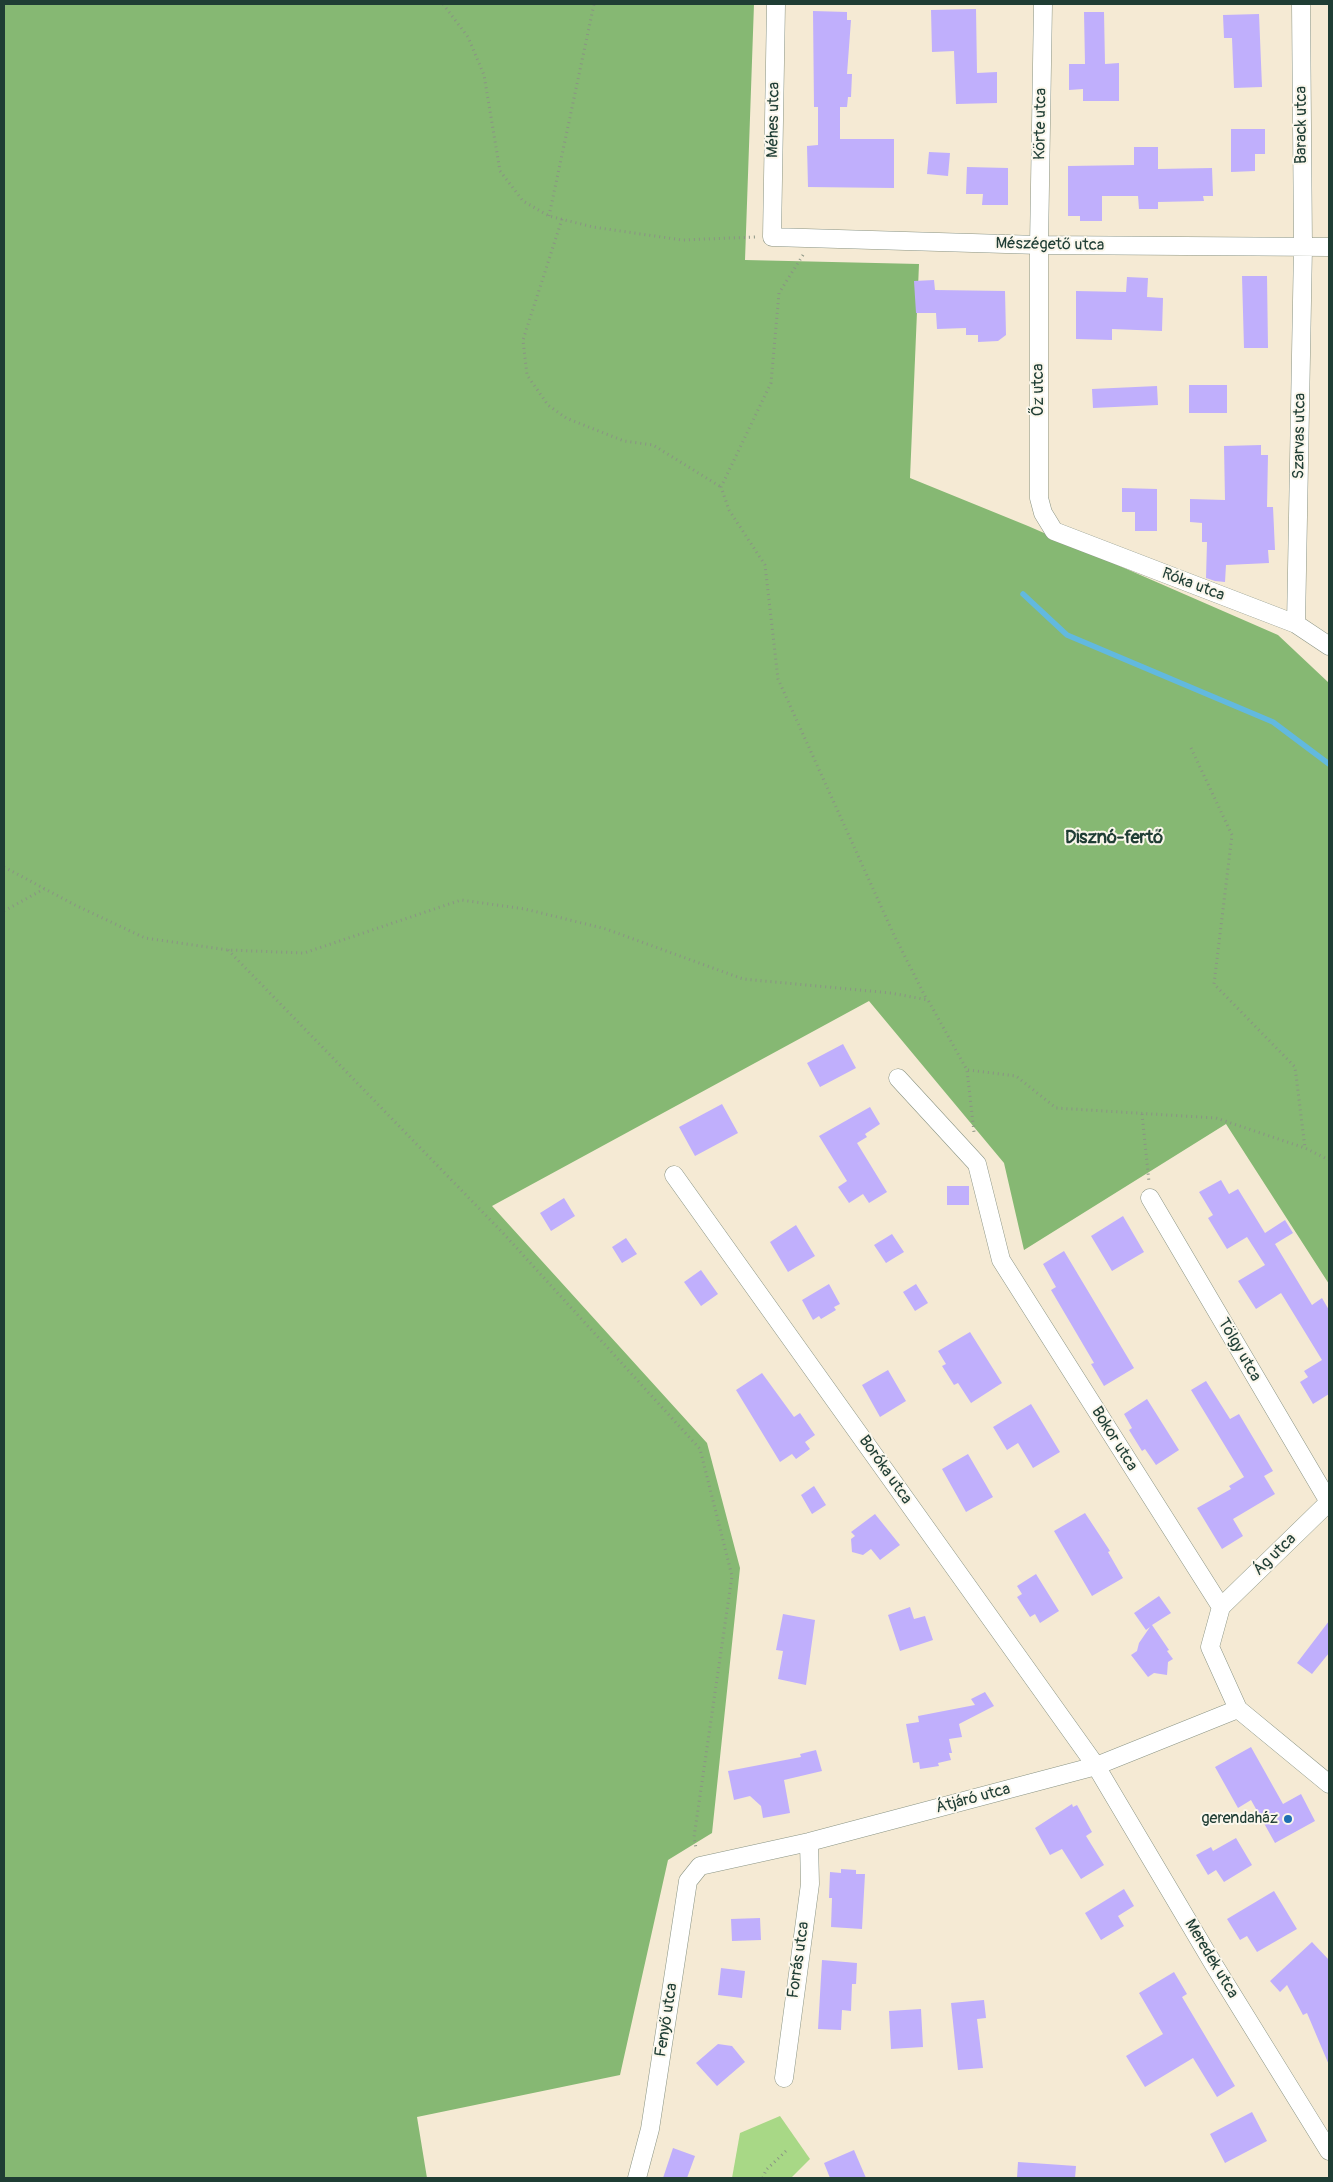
<!DOCTYPE html>
<html>
<head>
<meta charset="utf-8">
<style>
  body { margin:0 }
  #map { position:relative; width:1333px; height:2182px; overflow:hidden; background:#f5ead4; font-family:Pangolin,sans-serif }
  canvas { display:block }
  .frame { position:absolute; inset:0; border:5px solid #1f3d34; pointer-events:none }
</style>
</head>
<body>
<div id="map">
<canvas width="1333" height="2182"></canvas>
<div class="frame"></div>
</div>
<script>
const context = document.querySelector('canvas').getContext('2d');
context.lineJoin = 'round';
function fillPath(path, color) {
  context.fillStyle = color;
  context.fill(path, 'evenodd');
}
function trace(path, color, width, dash) {
  context.strokeStyle = color;
  context.lineWidth = width;
  context.lineCap = dash ? 'butt' : 'round';
  context.setLineDash(dash || []);
  context.stroke(path);
}
function drawText(font, color, halo, rows, align = 'center') {
  context.font = font + ' Pangolin,sans-serif';
  context.lineWidth = 4;
  context.setLineDash([]);
  context.textBaseline = 'middle';
  context.strokeStyle = halo;
  context.fillStyle = color;
  for (const [text, x, y, turn = 0] of rows) {
    context.save();
    context.translate(x, y);
    context.rotate((+turn || 0) * Math.PI / 180);
    context.textAlign = isNaN(turn) ? turn : align;
    if (halo) context.strokeText(text, 0, 0);
    context.fillText(text, 0, 0);
    context.restore();
  }
}
fillPath(new Path2D(`
  M780,2116L810,2159L791,2178H732L740,2133Z`), '#a8d886');
fillPath(new Path2D(`
  M4,4H754L745,260L919,264L910,478L1028,526L1278,635L1329,683V1284L1226,1124L1024,1250L1004,1163L869,1001L492,1206L707,1443L740,1568L712,1833L668,1860L620,2075L417,2117L427,2178H4Z`), '#86b873');
trace(new Path2D(`
  M1023,594L1067,635L1273,722L1329,764`), '#62b9df', 5.5);
fillPath(new Path2D(`
  M976,9L977,73L997,72V103L956,104L954,51L932,52L931,10Z
  M813,11L847,12V20H851L847,74H852L851,97H848L847,107H840V139H894V188L808,187L807,146L818,145V107H814Z
  M1084,12H1104L1105,64L1119,63V101H1083V89L1069,90V64H1085Z
  M1259,14L1262,87L1234,88L1232,38H1224L1223,15Z
  M1231,129H1265V154H1255V171L1231,172Z
  M1134,147H1158V169L1212,168L1213,196H1203L1204,201L1158,202V209H1139L1138,196H1102V221H1080V216H1068V166L1134,165Z
  M929,152L950,153L948,176L927,174Z
  M967,167L1008,168V205H982L983,194H966Z
  M1242,276H1267L1268,348H1244Z
  M1127,277L1148,278L1147,297L1163,298L1162,331L1112,329V340L1076,339V291L1126,292Z
  M934,280L935,290L1005,291L1006,335L998,341L978,342V335H966V328L937,329L936,313H916L914,281Z
  M1189,385H1227V413H1189Z
  M1157,386L1158,405L1093,408L1092,389Z
  M1261,445V455H1268L1267,507H1273L1275,550H1268L1269,563L1226,565L1225,582L1215,581L1206,578L1207,542H1202V523L1190,522V499L1225,500L1224,446Z
  M1122,488L1157,489V531H1135V512H1122Z
  M843,1044L856,1068L820,1087L807,1063Z
  M722,1104L738,1133L695,1156L679,1127Z
  M870,1107L880,1124L865,1134L867,1137L857,1143L887,1192L869,1203L863,1194L849,1203L838,1187L847,1181L819,1136Z
  M1221,1180L1229,1194L1238,1189L1265,1233L1285,1220L1293,1233L1275,1244L1312,1305L1322,1298L1329,1310V1394L1313,1404L1300,1382L1308,1377L1304,1371L1322,1360L1281,1293L1256,1309L1238,1281L1265,1265L1247,1237L1227,1249L1208,1218L1213,1215L1199,1192Z
  M947,1186H969V1205H947Z
  M564,1198L575,1216L551,1231L540,1213Z
  M1123,1216L1144,1252L1112,1271L1091,1236Z
  M796,1225L815,1256L788,1272L770,1242Z
  M892,1234L904,1252L886,1263L874,1245Z
  M626,1238L637,1254L622,1263L612,1247Z
  M1064,1251L1134,1368L1104,1386L1091,1364L1094,1363L1051,1290L1056,1287L1043,1264Z
  M701,1270L718,1294L701,1306L684,1282Z
  M829,1284L840,1304L834,1307L836,1310L821,1319L819,1316L813,1320L802,1300Z
  M916,1284L928,1303L915,1311L903,1292Z
  M970,1332L1002,1383L971,1403L958,1383L954,1385L942,1366L946,1364L938,1351Z
  M888,1370L906,1401L880,1417L862,1385Z
  M762,1373L794,1417L800,1413L815,1435L805,1442L810,1449L796,1459L792,1454L780,1462L736,1390Z
  M1206,1381L1230,1419L1239,1414L1273,1471L1264,1476L1275,1494L1233,1519L1243,1536L1222,1549L1197,1508L1231,1489L1229,1486L1244,1477L1191,1390Z
  M1147,1399L1179,1450L1156,1465L1145,1449L1142,1451L1129,1430L1132,1428L1124,1414Z
  M1031,1404L1060,1452L1033,1468L1018,1443L1007,1450L993,1427Z
  M968,1454L993,1497L966,1512L942,1469Z
  M814,1486L826,1505L812,1514L801,1495Z
  M1085,1513L1110,1551L1108,1552L1123,1578L1092,1596L1054,1531Z
  M875,1514L900,1545L880,1560L871,1549L863,1555L852,1552L851,1539L855,1536L851,1532Z
  M1036,1574L1059,1611L1040,1623L1035,1614L1030,1617L1017,1597L1022,1594L1017,1586Z
  M1159,1596L1171,1613L1152,1625L1169,1650L1167,1651L1173,1659L1168,1662L1167,1675L1154,1673L1148,1677L1131,1655L1137,1651L1139,1643L1150,1627L1146,1630L1134,1613Z
  M910,1607L914,1619L925,1616L933,1640L900,1651L888,1615Z
  M783,1614L815,1620L806,1685L778,1679L783,1651L776,1650Z
  M1329,1621V1653L1312,1674L1297,1663Z
  M985,1692L994,1706L959,1724L962,1737L949,1739L952,1753H949L951,1760L938,1763L939,1766L920,1769L919,1762L913,1763L906,1724L919,1722L918,1716L975,1705L971,1699Z
  M1251,1747L1283,1804L1301,1794L1315,1821L1275,1843L1251,1800L1238,1808L1215,1767Z
  M816,1750L822,1771L784,1780L790,1813L763,1818L761,1806L750,1796L734,1800L728,1771L801,1757L800,1754Z
  M1072,1804L1073,1807L1077,1805L1092,1832L1086,1836L1104,1865L1081,1879L1062,1849L1050,1855L1035,1828Z
  M1236,1838L1252,1865L1224,1882L1216,1870L1208,1875L1196,1855L1211,1847L1213,1851Z
  M841,1869L856,1870V1874H865L862,1929L831,1927L832,1898H829L830,1872L841,1873Z
  M1124,1889L1134,1906L1118,1916L1124,1926L1101,1940L1085,1913Z
  M1274,1891L1297,1929L1257,1952L1247,1936L1240,1940L1227,1919Z
  M760,1918L761,1940L732,1941L731,1919Z
  M1312,1942L1329,1960V2065L1307,2013L1303,2015L1287,1985L1280,1992L1270,1981Z
  M822,1960L857,1963L856,1984H852L851,2011L842,2010L841,2030L818,2029Z
  M721,1968L745,1971L742,1998L718,1995Z
  M1174,1972L1187,1994L1182,1997L1235,2086L1217,2097L1193,2058L1145,2087L1126,2056L1163,2034L1139,1993Z
  M984,2000L986,2018L977,2019L983,2068L958,2070L951,2003Z
  M921,2009L923,2047L891,2049L889,2011Z
  M718,2044L732,2046L745,2062L717,2086L696,2063Z
  M1252,2112L1267,2141L1225,2163L1210,2134Z
  M673,2148L695,2156L687,2178H663Z
  M854,2150L866,2178H830L824,2163Z
  M1018,2162L1076,2166L1075,2178H1017Z`), '#c0affc');
const street = new Path2D(`
  M776,4L772,237L1039,245L1329,247
  M1043,4L1039,245V498L1043,513L1054,531L1296,624L1329,646
  M1296,624L1303,247L1301,4
  M898,1078L977,1164L1001,1260L1221,1607L1210,1647L1238,1709L1329,1784
  M674,1175L1096,1766L1214,1965L1329,2151
  M1150,1198L1329,1502
  M1221,1607L1329,1502
  M784,2078L810,1884L809,1842
  M637,2178L650,2129L688,1881L700,1866L809,1842L1096,1766L1238,1709`);
trace(street, '#8a9484', 19);
trace(new Path2D(`
  M443,4L468,37L484,75L500,171L523,201L549,216L593,227L682,240L756,237
  M549,216L594,4
  M562,219L523,340L527,375L548,405L566,418L624,441L653,445L721,487
  M803,255L779,293L771,383L721,487L729,510L765,565L778,679L894,935L927,1000
  M1191,748L1232,835L1214,984L1295,1067L1305,1148
  M4,867L75,905L145,938L228,950L304,953L461,900L525,909L606,929L743,979L891,993L928,1000L967,1070L974,1132
  M4,911L44,889
  M228,950L503,1233L700,1449L732,1576L694,1837L696,1848
  M968,1070L1016,1076L1056,1108L1216,1118L1305,1148L1329,1160
  M1142,1114L1149,1182
  M763,2178L766,2170L786,2151`), '#8a9484', 3, [1, 4]);
trace(street, '#fff', 18);
for (const [x, y, r, color] of [
  [1288,1819,5,"#1f6fb2"]
]) {
  const dot = new Path2D();
  dot.arc(x, y, r, 0, 2 * Math.PI);
  context.fillStyle = color;
  context.fill(dot);
  trace(dot, '#fbf7ec', 2);
}
drawText('16px', '#1f3d34', '#fbf7ec', [
  ["Méhes utca",774,120,-89],
  ["Körte utca",1041,124,-89],
  ["Barack utca",1302,125,-90],
  ["Mészégető utca",1050,245,1],
  ["Őz utca",1039,390,-90],
  ["Szarvas utca",1300,436,-89],
  ["Róka utca",1193,585,21],
  ["Tölgy utca",1239,1350,60],
  ["Bokor utca",1114,1439,58],
  ["Boróka utca",885,1470,55],
  ["Ág utca",1275,1555,-44],
  ["Átjáró utca",973,1799,-15],
  ["Meredek utca",1211,1959,59],
  ["Forrás utca",799,1960,-82],
  ["Fenyő utca",667,2020,-81]
]);
drawText('16px', '#1f3d34', '#fbf7ec', [
  ["gerendaház",1278,1819]
], 'right');
drawText('bold 18px', '#1f3d34', '#fbf7ec', [
  ["Disznó-fertő",1114,838]
]);
</script>
</body>
</html>
